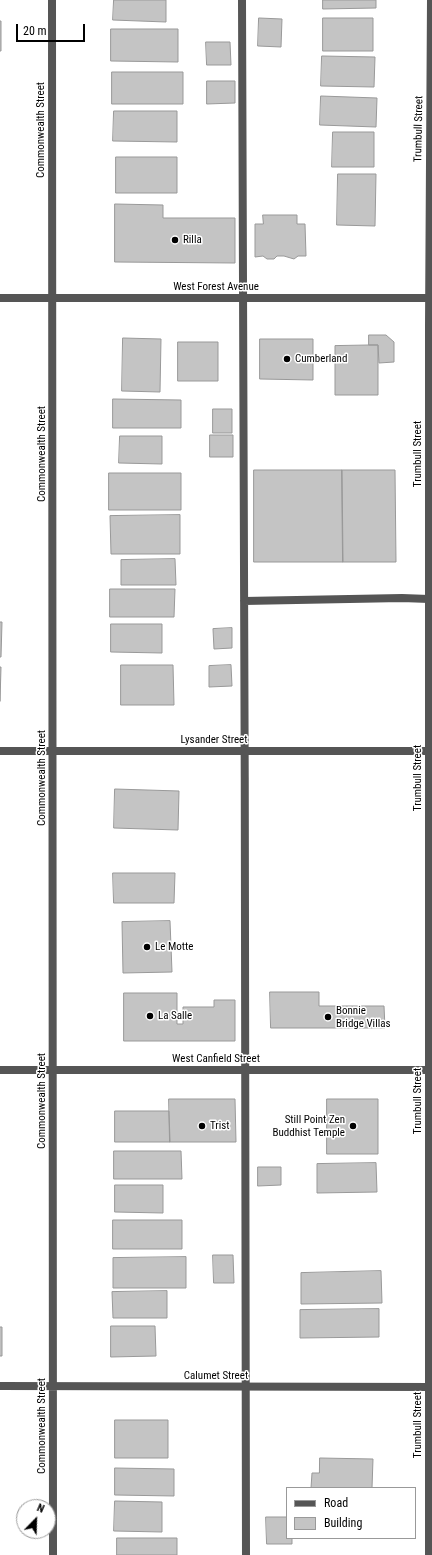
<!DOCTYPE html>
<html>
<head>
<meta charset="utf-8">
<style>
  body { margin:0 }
  #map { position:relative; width:432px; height:1555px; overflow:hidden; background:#fff; font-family:"Roboto Condensed",sans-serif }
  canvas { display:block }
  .legend { position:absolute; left:286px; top:1487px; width:130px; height:52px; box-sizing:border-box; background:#fff; border:1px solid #999; margin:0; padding:5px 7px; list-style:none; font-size:12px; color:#000 }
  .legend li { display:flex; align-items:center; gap:8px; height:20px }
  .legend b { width:20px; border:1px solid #999 }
  .north { position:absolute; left:16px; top:1499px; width:40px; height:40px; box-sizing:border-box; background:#fff; border:1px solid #999; border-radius:50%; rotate:23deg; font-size:11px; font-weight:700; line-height:16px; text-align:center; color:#000 }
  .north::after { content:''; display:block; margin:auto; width:14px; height:18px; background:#000; clip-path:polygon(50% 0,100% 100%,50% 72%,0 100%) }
  .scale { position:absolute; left:16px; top:24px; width:69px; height:18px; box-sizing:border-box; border:2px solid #000; border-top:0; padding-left:5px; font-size:12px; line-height:14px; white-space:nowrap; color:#000; -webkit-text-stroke:3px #fff; paint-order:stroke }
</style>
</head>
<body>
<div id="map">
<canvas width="432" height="1555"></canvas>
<ul class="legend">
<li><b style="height:5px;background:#555"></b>Road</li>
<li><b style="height:11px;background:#c4c4c4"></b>Building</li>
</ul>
<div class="north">N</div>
<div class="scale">20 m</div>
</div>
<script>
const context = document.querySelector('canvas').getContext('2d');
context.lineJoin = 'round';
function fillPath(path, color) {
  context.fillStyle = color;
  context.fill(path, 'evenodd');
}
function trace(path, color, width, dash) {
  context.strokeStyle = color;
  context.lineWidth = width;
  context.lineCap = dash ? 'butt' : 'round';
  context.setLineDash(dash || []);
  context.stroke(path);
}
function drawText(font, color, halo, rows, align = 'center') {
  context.font = font + ' "Roboto Condensed",sans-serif';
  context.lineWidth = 3;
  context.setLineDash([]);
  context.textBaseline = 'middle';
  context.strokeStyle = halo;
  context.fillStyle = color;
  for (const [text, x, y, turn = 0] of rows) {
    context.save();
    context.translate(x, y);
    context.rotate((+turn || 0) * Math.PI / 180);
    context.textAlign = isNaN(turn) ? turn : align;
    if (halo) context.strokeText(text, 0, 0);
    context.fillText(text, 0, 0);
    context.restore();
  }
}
const building = new Path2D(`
  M114,0H166V22L113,20Z
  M323,0H376V8L323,9Z
  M259,18L282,19L281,47L258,46Z
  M323,18H373V51H323Z
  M0,21H1V51H0Z
  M111,29H178V62L111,61Z
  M206,42H230L231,65H207Z
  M322,56L375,57L374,87L321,86Z
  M112,72H183V104H112Z
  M207,81H235V103L207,104Z
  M321,96L377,98L376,127L320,125Z
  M114,111H177V142L113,141Z
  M333,132H374V167H332Z
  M116,157H177V193H116Z
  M338,174H376L375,226L337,225Z
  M115,204L163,205V218H235V263L115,262Z
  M263,215H297V224H305L306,256H298L294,259L284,256H277L274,259H267L263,256L255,257V224H263Z
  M369,335H386L394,342V362L379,363L378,345H369Z
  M123,338L161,339L160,392L122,391Z
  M260,339H313V380L260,379Z
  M178,342H218V381H178Z
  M369,345H378V395H335V346Z
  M113,399L181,400V428H113Z
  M213,409H232V433H213Z
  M210,435H233V457H210Z
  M120,436H162V464L119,463Z
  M254,470H342L343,562H254Z
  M342,470H395L396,562H343Z
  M109,473H181V510H109Z
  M180,515V554H111L110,516Z
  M175,559L176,585H121V560Z
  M110,589H175L174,617H110Z
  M0,622H2L1,657H0Z
  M111,624H162V653L111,652Z
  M232,628V648L214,649L213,629Z
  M121,665H173L174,705H121Z
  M231,665L232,686L209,687V666Z
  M0,667H1L0,701Z
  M115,789L179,791L178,830L114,828Z
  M113,873H175L174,903H114Z
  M170,921L172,972L123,973L122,922Z
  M270,992H319V1006H384L385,1028H271Z
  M124,993H177V1024H183V1007H214V1000H235V1041H124Z
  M169,1099H235L236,1142H170Z
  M327,1099H378V1154H327Z
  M115,1111H169L170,1142H115Z
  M114,1151H181L182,1179H114Z
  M376,1163L377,1192L317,1193V1164Z
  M258,1167H281V1185L258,1186Z
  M115,1185H163V1213L115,1212Z
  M113,1220H182V1249H113Z
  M213,1255H233L234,1283H214Z
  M186,1257V1288H113V1258Z
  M381,1271L382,1303L301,1304V1273Z
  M167,1291V1318H113L112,1292Z
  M379,1309V1337L300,1338V1310Z
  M111,1326H155L156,1356L111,1357Z
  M0,1327H2V1356H0Z
  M115,1420H168V1458H115Z
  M320,1458L373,1459L372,1488H311L312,1473H319Z
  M115,1468L174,1469V1496L115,1495Z
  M115,1501L162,1502V1532L114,1531Z
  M266,1517H287V1538H292V1544H267Z
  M117,1538H177V1555H117Z`);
fillPath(building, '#c4c4c4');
trace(building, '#999', 1);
trace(new Path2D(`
  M242,0C247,518 243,1037 246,1555
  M244,601L402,598L429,599`), '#555', 8);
trace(new Path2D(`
  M52,0L53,1555
  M0,751H429
  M0,1070H432
  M0,1386L432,1387`), '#555', 8);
trace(new Path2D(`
  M0,298H432
  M429,1555V326L431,0`), '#555', 8);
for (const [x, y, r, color] of [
  [175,240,4,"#000"],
  [287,359,4,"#000"],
  [147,947,4,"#000"],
  [150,1016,4,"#000"],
  [328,1017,4,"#000"],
  [202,1126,4,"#000"],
  [353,1126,4,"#000"]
]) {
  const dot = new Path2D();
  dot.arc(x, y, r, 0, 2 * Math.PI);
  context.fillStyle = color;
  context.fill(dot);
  trace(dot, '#fff', 1.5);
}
drawText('11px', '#000', '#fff', [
  ["Trumbull Street",419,129,-89],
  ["Commonwealth Street",41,130,-90],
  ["West Forest Avenue",216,287],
  ["Commonwealth Street",42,454,-90],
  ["Trumbull Street",418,454,-90],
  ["Lysander Street",214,740],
  ["Commonwealth Street",42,778,-90],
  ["Trumbull Street",418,778,-90],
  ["West Canfield Street",216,1059],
  ["Commonwealth Street",42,1101,-90],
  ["Trumbull Street",418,1101,-90],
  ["Calumet Street",216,1376],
  ["Trumbull Street",418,1425,-90],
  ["Commonwealth Street",42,1426,-90]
]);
drawText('11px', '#000', '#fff', [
  ["Rilla",183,240],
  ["Cumberland",295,359],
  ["Le Motte",155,947],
  ["Bonnie",336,1011],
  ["Bridge Villas",336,1024],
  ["La Salle",158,1016],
  ["Still Point Zen",345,1120,"right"],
  ["Buddhist Temple",345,1133,"right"],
  ["Trist",210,1126]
], 'left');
</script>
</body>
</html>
